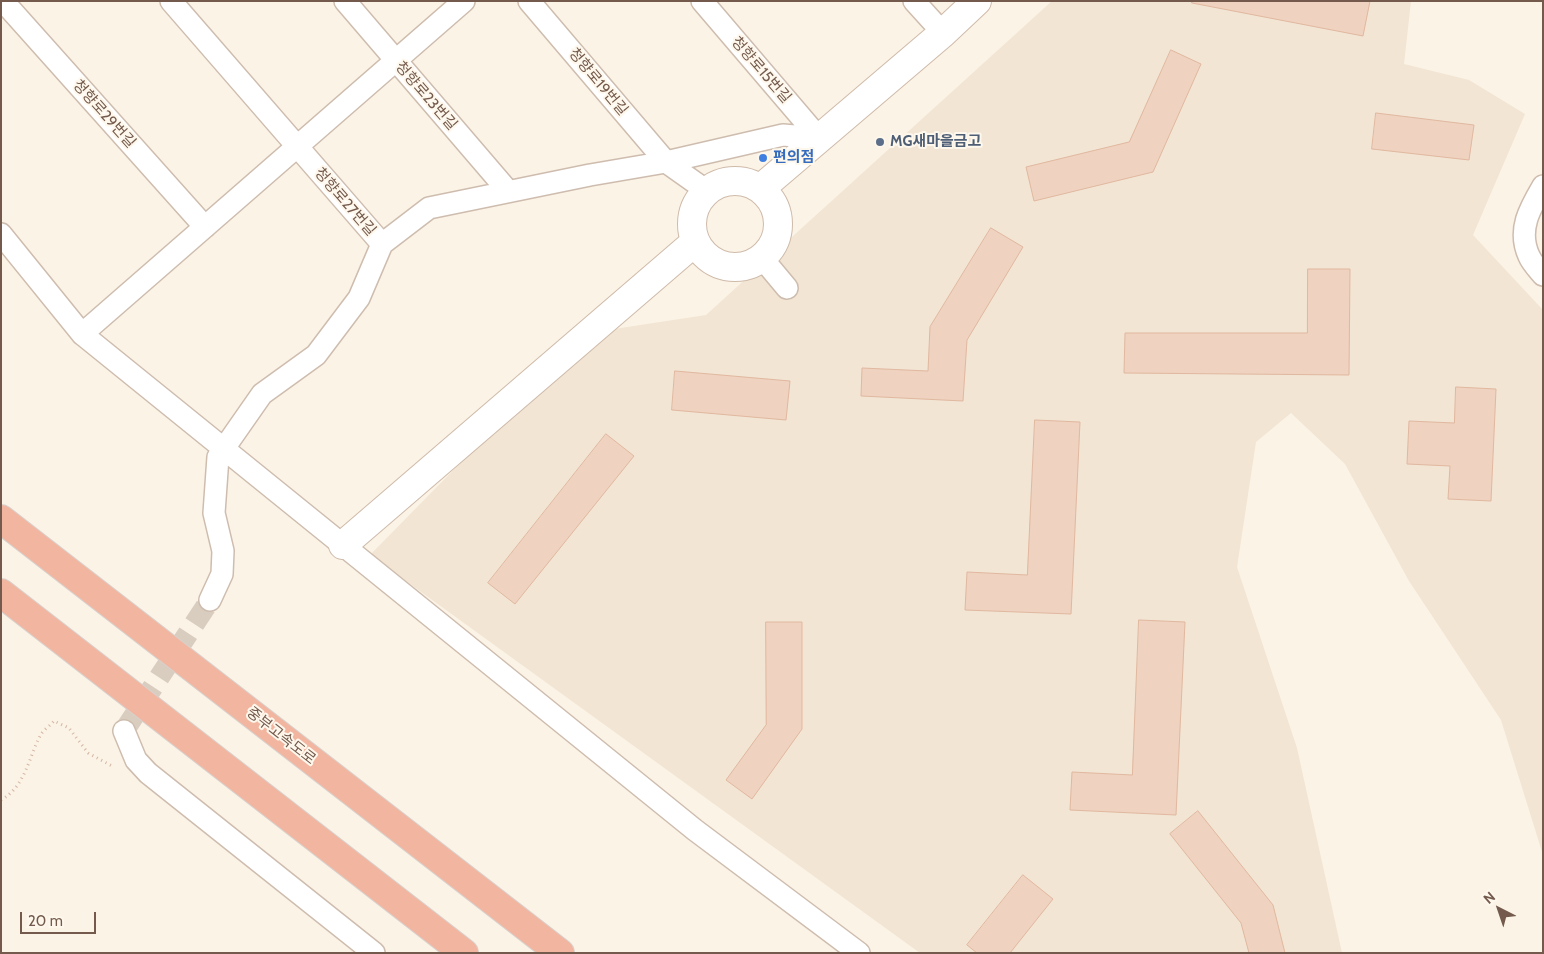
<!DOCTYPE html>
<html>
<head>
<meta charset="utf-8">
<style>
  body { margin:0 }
  #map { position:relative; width:1544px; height:954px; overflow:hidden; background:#fbf3e6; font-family:Cabin,sans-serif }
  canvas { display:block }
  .frame { position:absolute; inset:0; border:2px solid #735a4c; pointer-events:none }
  .north { position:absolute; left:1474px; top:884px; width:50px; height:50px; -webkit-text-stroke:4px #fef7ec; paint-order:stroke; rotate:319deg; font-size:14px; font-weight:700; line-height:20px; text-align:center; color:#735a4c }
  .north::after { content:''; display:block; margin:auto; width:18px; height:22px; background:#735a4c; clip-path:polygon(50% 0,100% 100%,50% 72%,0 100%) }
  .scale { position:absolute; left:20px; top:912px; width:76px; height:22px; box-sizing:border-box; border:2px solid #735a4c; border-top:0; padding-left:6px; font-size:15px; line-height:18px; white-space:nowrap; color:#735a4c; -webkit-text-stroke:4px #fef7ec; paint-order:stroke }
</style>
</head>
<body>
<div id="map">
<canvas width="1544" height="954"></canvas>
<div class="frame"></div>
<div class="north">N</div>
<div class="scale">20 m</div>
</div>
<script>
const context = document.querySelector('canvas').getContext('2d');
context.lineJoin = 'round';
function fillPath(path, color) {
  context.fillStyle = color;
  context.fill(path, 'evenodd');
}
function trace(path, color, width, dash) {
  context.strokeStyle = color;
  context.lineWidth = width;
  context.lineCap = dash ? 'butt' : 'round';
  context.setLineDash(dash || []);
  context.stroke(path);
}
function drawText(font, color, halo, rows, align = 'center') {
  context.font = font + ' Cabin,"Noto Sans KR",sans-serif';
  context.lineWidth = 4;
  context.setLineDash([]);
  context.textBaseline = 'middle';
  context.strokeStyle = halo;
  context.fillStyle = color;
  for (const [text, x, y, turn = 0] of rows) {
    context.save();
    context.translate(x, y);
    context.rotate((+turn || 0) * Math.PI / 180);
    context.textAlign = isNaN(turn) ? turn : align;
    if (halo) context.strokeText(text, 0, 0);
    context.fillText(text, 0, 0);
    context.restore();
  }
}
fillPath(new Path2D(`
  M1052,1H1411L1404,64L1469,80L1525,114L1473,235L1543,310V855L1501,720L1409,581L1345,464L1291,413L1256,442L1237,567L1297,748L1342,953H920L370,555L588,333L706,315Z`), '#f2e5d4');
const building = new Path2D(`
  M1192,1H1370L1363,36L1192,3Z
  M1171,50L1201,64L1153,172L1034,201L1026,167L1129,142Z
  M1376,113L1474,125L1469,160L1372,149Z
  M991,228L1023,247L967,340L963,401L861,396L862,368L928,371L930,327Z
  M1308,269H1350L1349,375L1124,373L1125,333H1307Z
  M675,371L790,381L786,420L672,410Z
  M1456,387L1496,389L1491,501L1448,499L1450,466L1407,464L1409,421L1454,423Z
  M1035,420L1080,422L1071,614L965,610L967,572L1027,575Z
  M606,434L634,456L515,604L488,583Z
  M1139,620L1185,622L1176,815L1070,810L1072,772L1132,775Z
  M766,622H802V729L752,799L726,780L766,725Z
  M1198,811L1273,905L1285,953H1249L1241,923L1170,834Z
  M1023,875L1053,899L1010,953H977L967,945Z`);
fillPath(building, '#efd2bf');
trace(building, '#e1b8a0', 1);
trace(new Path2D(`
  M124,731L210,600`), '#d9cdc0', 21, [21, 11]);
const street = new Path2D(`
  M3,1L205,227
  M171,1L382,244
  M345,1L508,191
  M529,1L666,162L707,191
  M702,1L819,138
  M914,1L943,33
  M1543,186C1530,208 1517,230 1529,256C1532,263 1538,269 1543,275
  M1,234L82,334L695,830L859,953
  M762,258L787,288
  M82,334L464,1
  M210,600L222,574L223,551L214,513L218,457L262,394L316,355L359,298L382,244L429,208L590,175L666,162L783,135L819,138
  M124,731L136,760L148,773L374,953`);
const secondary = new Path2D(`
  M692 224a43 43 0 1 1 86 0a43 43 0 1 1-86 0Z
  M760,189L943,33L977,1
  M343,545L695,242`);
const highway = new Path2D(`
  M1,519L560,953
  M1,593L464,953`);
trace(street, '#cebdaf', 24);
trace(secondary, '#cfbbaa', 30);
trace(highway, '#d8d1cd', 30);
trace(new Path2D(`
  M1,800C25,787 29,757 40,736C43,730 50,726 54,721L69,728L88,753L114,767`), '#d4b5a2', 3, [1, 4]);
trace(street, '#fff', 21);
trace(secondary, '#fff', 28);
trace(highway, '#f2b5a0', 28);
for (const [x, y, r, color] of [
  [880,142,5,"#5c6f8a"],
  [763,158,5,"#3f7fe0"]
]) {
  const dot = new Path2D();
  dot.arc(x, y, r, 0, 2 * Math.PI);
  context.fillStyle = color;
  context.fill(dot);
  trace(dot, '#fef7ec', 2);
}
drawText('15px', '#735a4c', '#fef7ec', [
  ["청향로15번길",761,70,49],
  ["청향로19번길",598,82,50],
  ["청향로23번길",426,96,49],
  ["청향로29번길",104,114,48],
  ["청향로27번길",345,202,49],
  ["중부고속도로",281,736,38]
]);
drawText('bold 15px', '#4e5e75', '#fef7ec', [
  ["MG새마을금고",890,142]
], 'left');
drawText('bold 15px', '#366cbe', '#fef7ec', [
  ["편의점",773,158]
], 'left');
</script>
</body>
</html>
